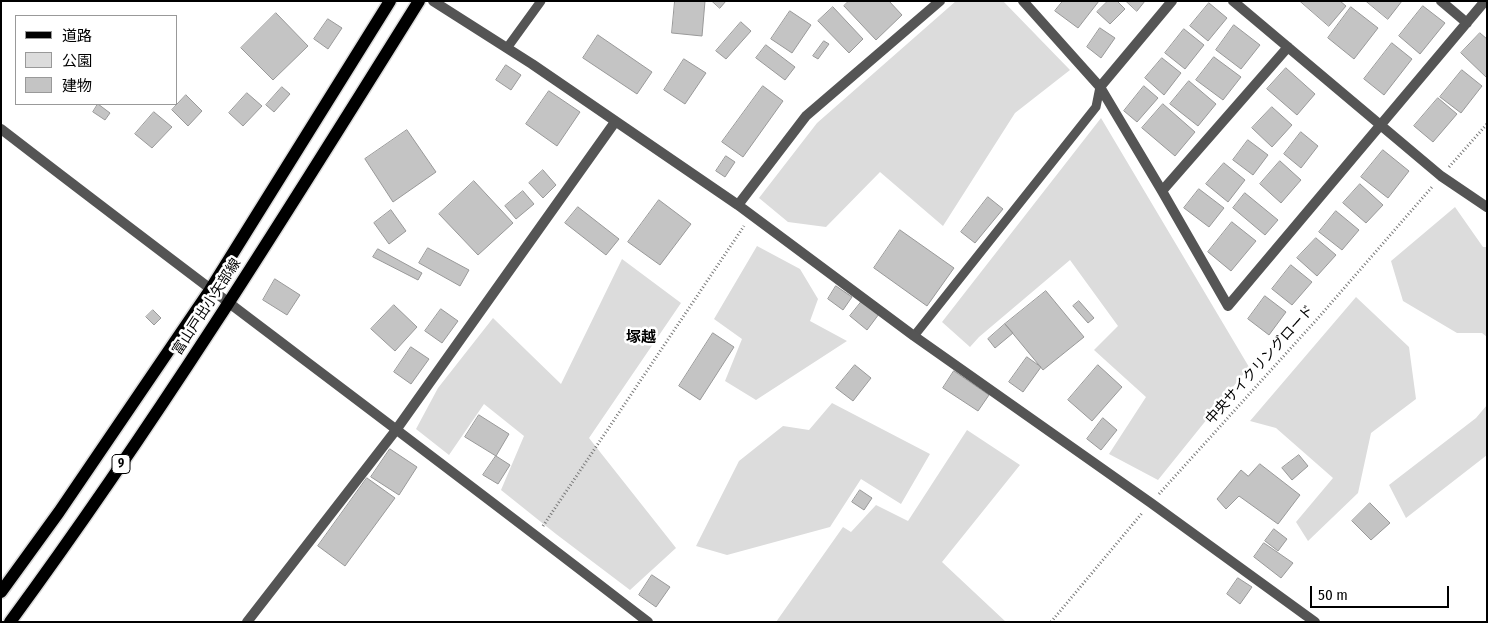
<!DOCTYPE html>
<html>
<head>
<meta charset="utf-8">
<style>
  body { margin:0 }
  #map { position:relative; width:1488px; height:623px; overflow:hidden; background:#fff; font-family:"Fira Sans Condensed","Noto Sans JP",sans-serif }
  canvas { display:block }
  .frame { position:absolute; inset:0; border:2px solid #000; pointer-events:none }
  .legend { position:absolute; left:15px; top:15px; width:162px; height:90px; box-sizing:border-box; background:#fff; border:1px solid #999; margin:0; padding:6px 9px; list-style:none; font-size:15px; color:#000 }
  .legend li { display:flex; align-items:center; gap:10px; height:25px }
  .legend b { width:25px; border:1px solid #999 }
  .scale { position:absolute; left:1310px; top:586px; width:139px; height:22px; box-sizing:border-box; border:2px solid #000; border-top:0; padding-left:6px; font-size:15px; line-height:18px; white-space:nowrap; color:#000; -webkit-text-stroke:4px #fff; paint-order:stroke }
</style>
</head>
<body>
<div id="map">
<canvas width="1488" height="623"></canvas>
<div class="frame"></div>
<ul class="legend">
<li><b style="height:6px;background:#000"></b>道路</li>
<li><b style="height:14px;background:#dcdcdc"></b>公園</li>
<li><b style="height:14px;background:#c4c4c4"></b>建物</li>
</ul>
<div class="scale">50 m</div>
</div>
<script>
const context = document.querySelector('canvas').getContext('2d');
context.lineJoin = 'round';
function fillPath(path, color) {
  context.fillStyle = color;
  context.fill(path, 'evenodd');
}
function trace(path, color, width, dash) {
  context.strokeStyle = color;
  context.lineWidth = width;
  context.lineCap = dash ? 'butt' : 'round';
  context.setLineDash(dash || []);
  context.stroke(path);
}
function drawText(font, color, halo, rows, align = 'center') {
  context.font = font + ' "Fira Sans Condensed","Noto Sans JP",sans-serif';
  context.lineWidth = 5;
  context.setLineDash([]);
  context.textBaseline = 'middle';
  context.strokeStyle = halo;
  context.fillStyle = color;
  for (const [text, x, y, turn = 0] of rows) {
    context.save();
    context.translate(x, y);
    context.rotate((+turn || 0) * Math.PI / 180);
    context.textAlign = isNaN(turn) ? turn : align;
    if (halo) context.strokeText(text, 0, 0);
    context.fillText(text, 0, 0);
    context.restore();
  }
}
fillPath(new Path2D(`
  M956,1H1003L1070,70L1015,113L943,226L880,172L826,227L788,222L759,198L817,123Z
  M1101,118L1249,367L1158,480L1109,454L1146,397L1094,350L1118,326L1070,260L979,337L970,347L942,322Z
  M1455,207L1483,247H1487V337L1482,333H1457L1403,301L1391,261Z
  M757,246L800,269L818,299L810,321L847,341L756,400L725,381L742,339L714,319Z
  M622,259L681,303L589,438L676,548L630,590L556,534L501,490L524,436L484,404L449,455L416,429L438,388L493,318L561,384Z
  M1356,297L1409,347L1416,399L1371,433L1358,493L1308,541L1296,522L1333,478L1276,428L1250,421Z
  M832,403L930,454L901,504L861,479L830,527L727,555L696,546L739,461L783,426L809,430Z
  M1487,405V455L1406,518L1389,485L1476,418Z
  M967,430L1020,465L942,562L1006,622H776L843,527L851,532L876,505L908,521Z`), '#dcdcdc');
const building = new Path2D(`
  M675,1H705L702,36L672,33Z
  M712,1H726L720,8Z
  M849,1H889L902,15L876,40L844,6Z
  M1063,1H1099L1078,28L1055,11Z
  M1108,1H1117L1125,9L1110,24L1097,12Z
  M1126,1H1145L1137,11Z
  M1300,1H1340L1346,6L1329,26Z
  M1366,1H1402L1388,19Z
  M1209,3L1227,18L1208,41L1190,26Z
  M1423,6L1445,23L1420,54L1399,36Z
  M833,7L863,39L849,53L818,21Z
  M1351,7L1378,28L1354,59L1328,38Z
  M790,11L811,25L792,53L771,39Z
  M276,13L308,46L273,80L241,48Z
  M328,19L342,28L328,49L314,39Z
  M741,22L751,31L726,59L716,51Z
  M1234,25L1260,45L1241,69L1216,50Z
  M1100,28L1115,38L1101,58L1087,47Z
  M1184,29L1204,45L1185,69L1165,53Z
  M1480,33L1487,39V78L1461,53Z
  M598,35L652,72L637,94L583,58Z
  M824,41L829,44L818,59L813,56Z
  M1392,43L1412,59L1384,95L1364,79Z
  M766,45L795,67L785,80L756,58Z
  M1214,57L1241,77L1223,100L1196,80Z
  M1162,58L1181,73L1164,95L1145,78Z
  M684,59L706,73L685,104L664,90Z
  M506,65L521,75L511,90L496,80Z
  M1286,68L1315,94L1297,115L1267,89Z
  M1462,70L1482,86L1461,113L1440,97Z
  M1189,81L1216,104L1198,126L1170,104Z
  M763,86L783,101L743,157L722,142Z
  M1144,86L1158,98L1137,122L1124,111Z
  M282,87L290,94L274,112L266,105Z
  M549,91L580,112L557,146L526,124Z
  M247,93L262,106L243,126L229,113Z
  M186,95L202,111L188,126L172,110Z
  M1438,98L1457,114L1433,142L1414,126Z
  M98,104L110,113L105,120L93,112Z
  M1163,104L1195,132L1175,156L1142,128Z
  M1272,107L1292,125L1272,147L1252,128Z
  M154,112L172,127L152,148L135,134Z
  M407,130L436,172L393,202L365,159Z
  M1301,132L1318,146L1301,168L1284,154Z
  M1248,140L1268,155L1253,175L1233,160Z
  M1383,150L1409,171L1388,198L1361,177Z
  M726,156L735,162L725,177L716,171Z
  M1280,161L1301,180L1281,203L1260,184Z
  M1224,163L1245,180L1228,202L1206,184Z
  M543,170L556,185L543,198L529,183Z
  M474,181L513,223L478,255L439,214Z
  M1360,184L1383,205L1366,223L1343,203Z
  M1199,189L1224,208L1209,227L1184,208Z
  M523,191L534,204L516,219L505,206Z
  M1245,193L1278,220L1265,235L1233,208Z
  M988,197L1003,209L975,243L961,232Z
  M659,200L691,224L660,265L628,242Z
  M578,207L619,239L606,255L565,223Z
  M391,210L406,231L389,244L374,223Z
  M1336,211L1359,230L1342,250L1319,232Z
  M1232,222L1256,241L1231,271L1208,252Z
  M900,230L954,268L927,306L874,268Z
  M1316,238L1336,255L1317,276L1297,258Z
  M428,248L469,270L460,286L419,263Z
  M378,249L422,273L418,280L373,257Z
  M1291,265L1312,282L1292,305L1272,289Z
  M275,279L300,295L287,315L263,300Z
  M836,286L852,297L843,310L828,299Z
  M1046,291L1084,337L1043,370L1005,324Z
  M1265,296L1286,312L1269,335L1248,319Z
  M862,301L879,314L867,330L850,316Z
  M1079,301L1094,318L1088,323L1073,306Z
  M394,305L417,327L395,351L371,329Z
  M441,309L458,321L442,343L425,331Z
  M153,310L161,318L154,325L146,317Z
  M1005,324L1013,333L995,348L988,339Z
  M713,333L734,347L700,400L679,386Z
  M411,347L429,359L411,384L394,372Z
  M1027,357L1041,367L1023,392L1009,382Z
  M855,365L871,378L853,401L836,388Z
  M1098,365L1122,387L1092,421L1068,400Z
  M954,371L989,395L978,411L943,388Z
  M479,415L509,434L496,456L465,437Z
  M1103,418L1117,430L1101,450L1087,439Z
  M390,449L417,467L399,495L371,477Z
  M1299,455L1308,466L1292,480L1282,468Z
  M496,456L510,465L498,484L483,475Z
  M1260,464L1300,495L1278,524L1239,496L1226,509L1217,499L1241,470L1248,476Z
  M367,478L395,498L345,566L318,546Z
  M860,490L872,498L864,510L852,502Z
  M1370,503L1390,523L1371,540L1352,521Z
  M1274,529L1287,539L1278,551L1265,541Z
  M1264,543L1293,563L1281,578L1254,557Z
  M652,575L670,587L656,607L639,595Z
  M1238,578L1252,587L1240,604L1227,594Z`);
fillPath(building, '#c4c4c4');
trace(building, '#999', 1);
const primary = new Path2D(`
  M1,592L59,512L210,290L390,1
  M10,622C157,422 288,211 419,1`);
trace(primary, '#dbdbdb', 15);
trace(new Path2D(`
  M1449,167L1487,124
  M1159,494L1319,317L1432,187
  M543,526L744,226
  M1051,622L1143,512`), '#777', 3, [1, 2.5]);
trace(new Path2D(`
  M507,48L541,1
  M914,336L1096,107L1100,87`), '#555', 9);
trace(new Path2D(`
  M433,1L532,64L738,205L914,336L1151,503L1315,622
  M1023,1L1100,87L1162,191L1228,306L1485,1
  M1233,1L1441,176L1487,207
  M1441,1L1467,23
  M1100,87L1172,1
  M1,129C216,295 434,456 648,622
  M1162,191L1288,47
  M738,205L806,116L940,1
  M247,622L396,430L615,122`), '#555', 10);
trace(primary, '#000', 12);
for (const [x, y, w] of [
  [121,464,18]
]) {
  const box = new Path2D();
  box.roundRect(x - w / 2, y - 9.5, w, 19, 4);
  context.fillStyle = '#fff';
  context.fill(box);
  trace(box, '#000', 1);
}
drawText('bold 12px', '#000', null, [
  ["9",121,464]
]);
drawText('14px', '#000', '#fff', [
  ["富山戸出小矢部線",207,307,-57],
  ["中央サイクリングロード",1260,365,-48]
]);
drawText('bold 15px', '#000', '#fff', [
  ["塚越",641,338]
]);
</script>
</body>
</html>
